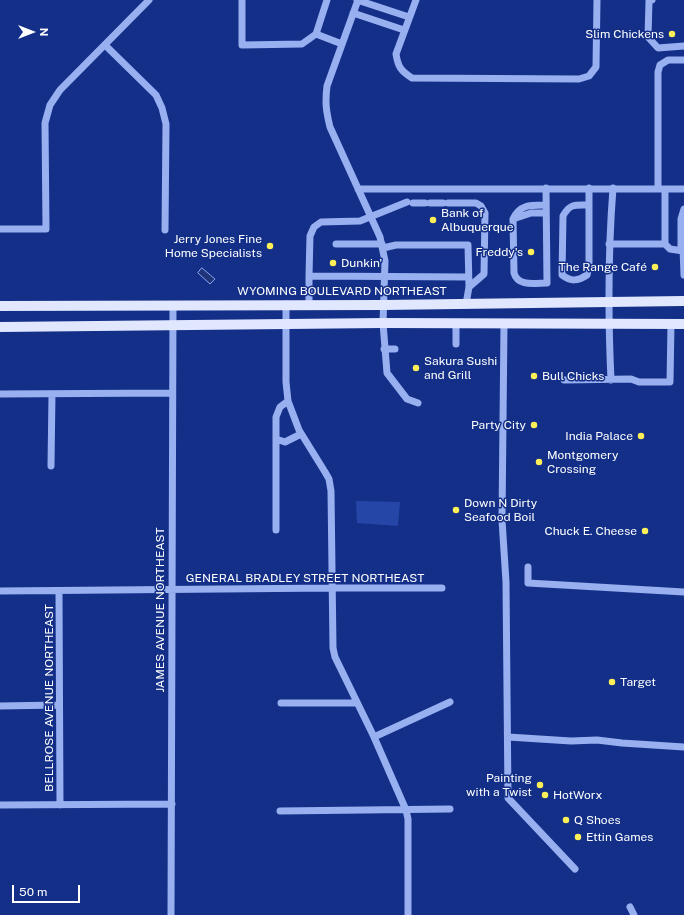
<!DOCTYPE html>
<html>
<head>
<meta charset="utf-8">
<style>
  body { margin:0 }
  #map { position:relative; width:684px; height:915px; overflow:hidden; background:#132f88; font-family:"Public Sans",sans-serif }
  canvas { display:block }
  .north { position:absolute; left:12px; top:12px; width:40px; height:40px; -webkit-text-stroke:3px #132f88; paint-order:stroke; rotate:90deg; font-size:11px; font-weight:700; line-height:16px; text-align:center; color:#fff }
  .north::after { content:''; display:block; margin:auto; width:14px; height:18px; background:#fff; clip-path:polygon(50% 0,100% 100%,50% 72%,0 100%) }
  .scale { position:absolute; left:12px; top:885px; width:68px; height:18px; box-sizing:border-box; border:2px solid #fff; border-top:0; padding-left:5px; font-size:12px; line-height:14px; white-space:nowrap; color:#fff; -webkit-text-stroke:3px #132f88; paint-order:stroke }
</style>
</head>
<body>
<div id="map">
<canvas width="684" height="915"></canvas>
<div class="north">N</div>
<div class="scale">50 m</div>
</div>
<script>
const context = document.querySelector('canvas').getContext('2d');
context.lineJoin = 'round';
function fillPath(path, color) {
  context.fillStyle = color;
  context.fill(path, 'evenodd');
}
function trace(path, color, width, dash) {
  context.strokeStyle = color;
  context.lineWidth = width;
  context.lineCap = dash ? 'butt' : 'round';
  context.setLineDash(dash || []);
  context.stroke(path);
}
function drawText(font, color, halo, rows, align = 'center') {
  context.font = font + ' "Public Sans",sans-serif';
  context.lineWidth = 3;
  context.setLineDash([]);
  context.textBaseline = 'middle';
  context.strokeStyle = halo;
  context.fillStyle = color;
  for (const [text, x, y, turn = 0] of rows) {
    context.save();
    context.translate(x, y);
    context.rotate((+turn || 0) * Math.PI / 180);
    context.textAlign = isNaN(turn) ? turn : align;
    if (halo) context.strokeText(text, 0, 0);
    context.fillText(text, 0, 0);
    context.restore();
  }
}
fillPath(new Path2D(`
  M356,501L400,502L398,526L357,523Z`), '#2546a7');
const water = new Path2D(`
  M202,268L215,279L210,284L198,273Z`);
fillPath(water, '#203579');
trace(water, '#8aa6f3', 1);
trace(new Path2D(`
  M242,0V45L302,44L316,34L342,44
  M357,0L409,17
  M358,0L327,86C325,102 326,111 330,127L380,237L385,261L383,323L387,373L407,399L418,403
  M416,0L396,54C398,67 401,71 412,78L579,79L589,76L596,67L597,0
  M652,0L649,1L648,37L658,48L684,46
  M353,13L404,30
  M316,34L327,0
  M105,45L156,95L162,108L166,124L165,230
  M546,188L547,283C535,283 518,287 514,273L513,219L531,213H546
  M358,189H684
  M658,189V72L660,65L668,60H684
  M413,203H425
  M430,203H443
  M448,203H476L481,206L485,213L484,274L469,287
  M589,205C576,205 570,203 563,216L562,275C571,282 578,281 587,275L589,265V188
  M684,209L681,219V246L683,248L684,275
  M513,219C520,204 531,205 546,205
  M0,229H46L45,123L50,105L60,90L149,0
  M336,244H382
  M609,244H665L670,249L683,251
  M665,244V189
  M383,248L396,245H468L469,287L466,304
  M309,276L310,236L314,227L321,222L360,221L407,202
  M286,304V382L288,401L299,430L325,472L329,479L331,491L333,648L335,657L374,737L406,810L408,819V915
  M309,305V276L468,277
  M504,323L502,520L506,582L508,798L575,869
  M456,344V323
  M384,349H395
  M564,380L631,379L639,382H670L671,324
  M611,380C608,316 608,252 613,188
  M0,394L172,393
  M276,439L285,442L301,434
  M51,466L52,394
  M276,530V417L280,407L288,401
  M528,567V583L684,592
  M0,591L333,588H442
  M59,591L60,805
  M281,703H357
  M0,706L59,705
  M374,737L450,702
  M508,737L571,741L597,740L622,743L684,747
  M0,805L172,804
  M280,811L450,809
  M630,907L634,915
  M171,915L173,306`), '#98aff0', 7);
trace(new Path2D(`
  M0,306L383,305L684,301
  M0,327L383,323L684,324`), '#e1e7ff', 10);
for (const [x, y, r, color] of [
  [672,34,4,"#fff057"],
  [433,220,4,"#fff057"],
  [270,246,4,"#fff057"],
  [531,252,4,"#fff057"],
  [333,263,4,"#fff057"],
  [655,267,4,"#fff057"],
  [416,368,4,"#fff057"],
  [534,376,4,"#fff057"],
  [534,425,4,"#fff057"],
  [641,436,4,"#fff057"],
  [539,462,4,"#fff057"],
  [456,510,4,"#fff057"],
  [645,531,4,"#fff057"],
  [612,682,4,"#fff057"],
  [540,785,4,"#fff057"],
  [545,795,4,"#fff057"],
  [566,820,4,"#fff057"],
  [578,837,4,"#fff057"]
]) {
  const dot = new Path2D();
  dot.arc(x, y, r, 0, 2 * Math.PI);
  context.fillStyle = color;
  context.fill(dot);
  trace(dot, '#132f88', 1.5);
}
drawText('12px', '#fff', '#132f88', [
  ["Slim Chickens",664,34,"right"],
  ["Bank of",441,213],
  ["Albuquerque",441,227],
  ["Jerry Jones Fine",262,239,"right"],
  ["Home Specialists",262,253,"right"],
  ["Freddy's",523,252,"right"],
  ["Dunkin'",341,263],
  ["The Range Café",647,267,"right"],
  ["Sakura Sushi",424,361],
  ["and Grill",424,375],
  ["Bull Chicks",542,376],
  ["Party City",526,425,"right"],
  ["India Palace",633,436,"right"],
  ["Montgomery",547,455],
  ["Crossing",547,469],
  ["Down N Dirty",464,503],
  ["Seafood Boil",464,517],
  ["Chuck E. Cheese",637,531,"right"],
  ["Target",620,682],
  ["Painting",532,778,"right"],
  ["with a Twist",532,792,"right"],
  ["HotWorx",553,795],
  ["Q Shoes",574,820],
  ["Ettin Games",586,837]
], 'left');
drawText('12px', '#fff', '#132f88', [
  ["WYOMING BOULEVARD NORTHEAST",342,291],
  ["GENERAL BRADLEY STREET NORTHEAST",305,578],
  ["JAMES AVENUE NORTHEAST",160,610,-90],
  ["BELLROSE AVENUE NORTHEAST",49,698,-90]
]);
</script>
</body>
</html>
